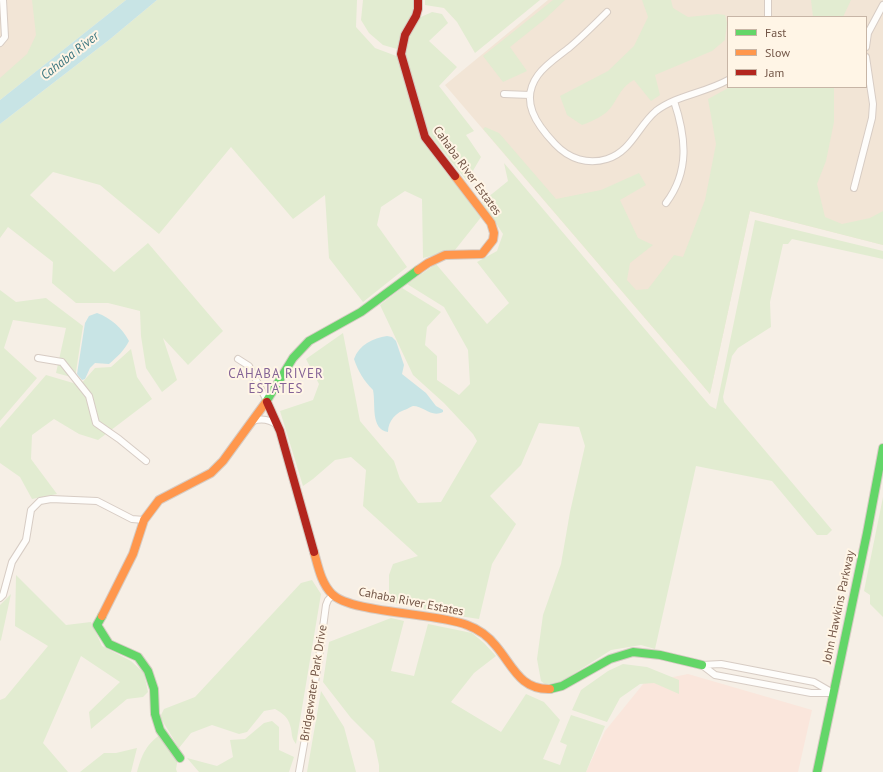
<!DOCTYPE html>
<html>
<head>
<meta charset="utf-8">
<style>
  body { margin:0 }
  #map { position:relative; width:883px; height:772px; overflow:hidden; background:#f6efe6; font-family:"PT Sans",sans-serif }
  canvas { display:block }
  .legend { position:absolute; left:727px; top:16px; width:140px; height:72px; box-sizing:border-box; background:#fff5e6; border:1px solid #c7b5a6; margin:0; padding:5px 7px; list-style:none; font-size:12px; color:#735647 }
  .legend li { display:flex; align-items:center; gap:8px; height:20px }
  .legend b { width:20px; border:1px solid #c7b5a6 }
</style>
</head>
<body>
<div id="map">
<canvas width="883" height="772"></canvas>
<ul class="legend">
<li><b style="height:5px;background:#63d668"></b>Fast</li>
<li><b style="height:5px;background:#ff974d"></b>Slow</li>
<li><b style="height:5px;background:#b3261e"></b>Jam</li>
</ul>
</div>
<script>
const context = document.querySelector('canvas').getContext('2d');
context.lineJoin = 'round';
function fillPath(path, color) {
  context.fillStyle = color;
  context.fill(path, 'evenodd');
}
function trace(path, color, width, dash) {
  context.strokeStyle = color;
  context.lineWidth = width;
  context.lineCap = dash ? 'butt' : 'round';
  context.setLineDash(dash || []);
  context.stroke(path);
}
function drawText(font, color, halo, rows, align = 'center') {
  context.font = font + ' "PT Sans",sans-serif';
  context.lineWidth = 4;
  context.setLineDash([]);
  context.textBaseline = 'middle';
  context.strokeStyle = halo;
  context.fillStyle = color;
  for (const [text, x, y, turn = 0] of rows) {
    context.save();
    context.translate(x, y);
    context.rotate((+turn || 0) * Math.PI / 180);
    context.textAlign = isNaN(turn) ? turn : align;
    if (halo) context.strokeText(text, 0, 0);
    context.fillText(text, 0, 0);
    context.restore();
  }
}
fillPath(new Path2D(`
  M0,0H78L0,85Z
  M548,0H883V245L750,211L710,394L445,85ZM728,17H866V87H728Z`), '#f2e5d6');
fillPath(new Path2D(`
  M688,674L812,710L798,772H586L605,731L644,683Z`), '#fae6dc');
fillPath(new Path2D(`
  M32,0H126L0,100V78L27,54L36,35Z
  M157,0H357L356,27L375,48L399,57L410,103L421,138L482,216L455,250L423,258L422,199L405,191L381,207L377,225L407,267L363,302L329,258L325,195L293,219L231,147L159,234L100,185L53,172L30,195L114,272L148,243L223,331L188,365L163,338L177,380L162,392L146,368L141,336L140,311L108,303H76L52,283L53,262L8,227L0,238V124L109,40Z
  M363,0H415L413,17L402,34L397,49L383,45L369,33L361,20Z
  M425,0H540L475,53L457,22L444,8L425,5Z
  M553,0H565L545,19L510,47L527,71L503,82L483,56Z
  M642,0H671L673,8L688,17L718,14L725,15L727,23L725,40L712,51L655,75L660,95L651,101L634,80C622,86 619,96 612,106C605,116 593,121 582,125L567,115L560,96L608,71L634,46L648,17Z
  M811,0H851L843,17H813Z
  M432,12L442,14L448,23L429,41L457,67L439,86L474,131L466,135L481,157L467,181L429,134L406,58C405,44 410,27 421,17C424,15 429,14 432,12Z
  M730,87H834V122L826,161L817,184L825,217L842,224L870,218L883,211V245L750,211L710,394L483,129L485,127L499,133L556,199L601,190L639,173L646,185L620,200L638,238L653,245L630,263L627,280L636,290L648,289L674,255L683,257L705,200L716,144L708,99Z
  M504,163L710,406L716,409L755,220L883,251V259L792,239L788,244H783L770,302L771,327L738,348L732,356L723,397L724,402L832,530L827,535H817L772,481L696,466L655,649L641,645L611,650L553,687L546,685L541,681L537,659L543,615L561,564L570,512L585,446L579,427L539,423L521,465L490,496L516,524L492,564L479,619L452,615L389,602V575L393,564L418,556L363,506L366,470L351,457L335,460L313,479L303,486L280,411L313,400L319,384L306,359L343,333L360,421L394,461L400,479L418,503L441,502L477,441L473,434L444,403L413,375L380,305L402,288L441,312L427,327L425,345L437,356V380L459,395L470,384L468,350L444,307L407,284L436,264L487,324L509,303L477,262L497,251L503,234L482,202L508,181Z
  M0,290L16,302L46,298L83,326L75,378L56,373L66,328L13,320L4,348L37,378L0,421Z
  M131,349L137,377L152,399L98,440L79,434L54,419L32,435L31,459L57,494L32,499L20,477L0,463V428L46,375L80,385L95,368L111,367Z
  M883,497V617L870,604V595L864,591Z
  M16,575L66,625L91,622L102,646L131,661L144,673L148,692L143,697L127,699L91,729L89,712L120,682L81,656L43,743L68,772H0V700L5,698L48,646L15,626Z
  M312,580L321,594L296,744C290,736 293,734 290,725C288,717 282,713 275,709L264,711L247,732L239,734L212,725L191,733L179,748L160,717L164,709L195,697L301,583Z
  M11,594L1,640L0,641V605Z
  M391,618L404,621L391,671L414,676L428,624L472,633L484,643L496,656L474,673L451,702L501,732L526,694L544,702L560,720L543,759L560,765L567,745L560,742L571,715L605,726L586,772H379V765L374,741L351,718L323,682L329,642Z
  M623,664L647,667L679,680V694L654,683L640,684L620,698L607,722L572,710L581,690L608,671Z
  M321,691L344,727L356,772H307Z
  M272,721L279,727V750L294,757L289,772H199L187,758L217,766L233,757L230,740L245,739L264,723Z
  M161,734L178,758L176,769L177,772H137C142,754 146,745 161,734Z
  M137,748L131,772H80L104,753H116Z`), '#e2ecd1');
fillPath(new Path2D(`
  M126,0H157L109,40L0,124V100Z
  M97,313C111,318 122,328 129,341C124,351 117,357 109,364L95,363L90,368L85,379L82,380L77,374L85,323L89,316Z
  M387,336L392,337L396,341L404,365L402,374L426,393L436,406L443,410V412C431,418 424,406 413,406C410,407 409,408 407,409C396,412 388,421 388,432C370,429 376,404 373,390C364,381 358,371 354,359C359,345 373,338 387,336Z`), '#c8e4e5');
const street = new Path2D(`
  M607,12C595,24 583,36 570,47C559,56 546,64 538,75C519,101 537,125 555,144C569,159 588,165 607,159C631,152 638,126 656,111C677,95 705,93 728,80
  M768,17V0
  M0,43L5,37L3,0
  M866,47L868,33L883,5
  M504,94L530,95
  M854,188L872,118L873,104L866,57
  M666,203C690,171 686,137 674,101
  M38,358L62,362L89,396L96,423L119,439L146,461
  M238,359L249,366L267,401
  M253,421C262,418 269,419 277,425
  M0,598L3,595L12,562L26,540L31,510L40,501L51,499L97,501L132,519L144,520
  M721,664L814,682L833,693H811L715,675L702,665Z
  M299,772L318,665L326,605L328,600L333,595`);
const fast = new Path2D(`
  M266,402L293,358L309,341L361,312L418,270
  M102,616L97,625L109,644L138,657L148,671L154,689L155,714L160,730L180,758
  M550,689L562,686L610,659L633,652L660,655L702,665
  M817,772L867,533L883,448`);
const slow = new Path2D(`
  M418,270L428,263L445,255L482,254L493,240L494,233L491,223L455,176
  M314,552C318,566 321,583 332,594C350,613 437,613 467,625C478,629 489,637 496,646C513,666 520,690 550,689
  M102,616L133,554L144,520L159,500L211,473L223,461L266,402`);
const jam = new Path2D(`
  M418,0V9L416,16L405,35L401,54L425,137L455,176
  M267,402L280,431L314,552`);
trace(street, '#d7ccc4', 8);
trace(fast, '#d6cbc3', 10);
trace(slow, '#d6cbc3', 10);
trace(jam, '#d6cbc3', 10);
trace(street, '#fefdfb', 6);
trace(fast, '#63d668', 8);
trace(slow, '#ff974d', 8);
trace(jam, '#b3261e', 8);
drawText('12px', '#735647', '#fff5e6', [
  ["Cahaba River Estates",467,171,54],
  ["Cahaba River Estates",411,602,11],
  ["John Hawkins Parkway",839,607,-78],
  ["Bridgewater Park Drive",314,683,-81]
]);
drawText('italic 13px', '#3e7780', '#fff5e6', [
  ["Cahaba River",70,56,-38]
]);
context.letterSpacing = '1px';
drawText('13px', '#846396', '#fff5e6', [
  ["CAHABA RIVER",276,374],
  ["ESTATES",276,389]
]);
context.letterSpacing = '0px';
</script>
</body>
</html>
